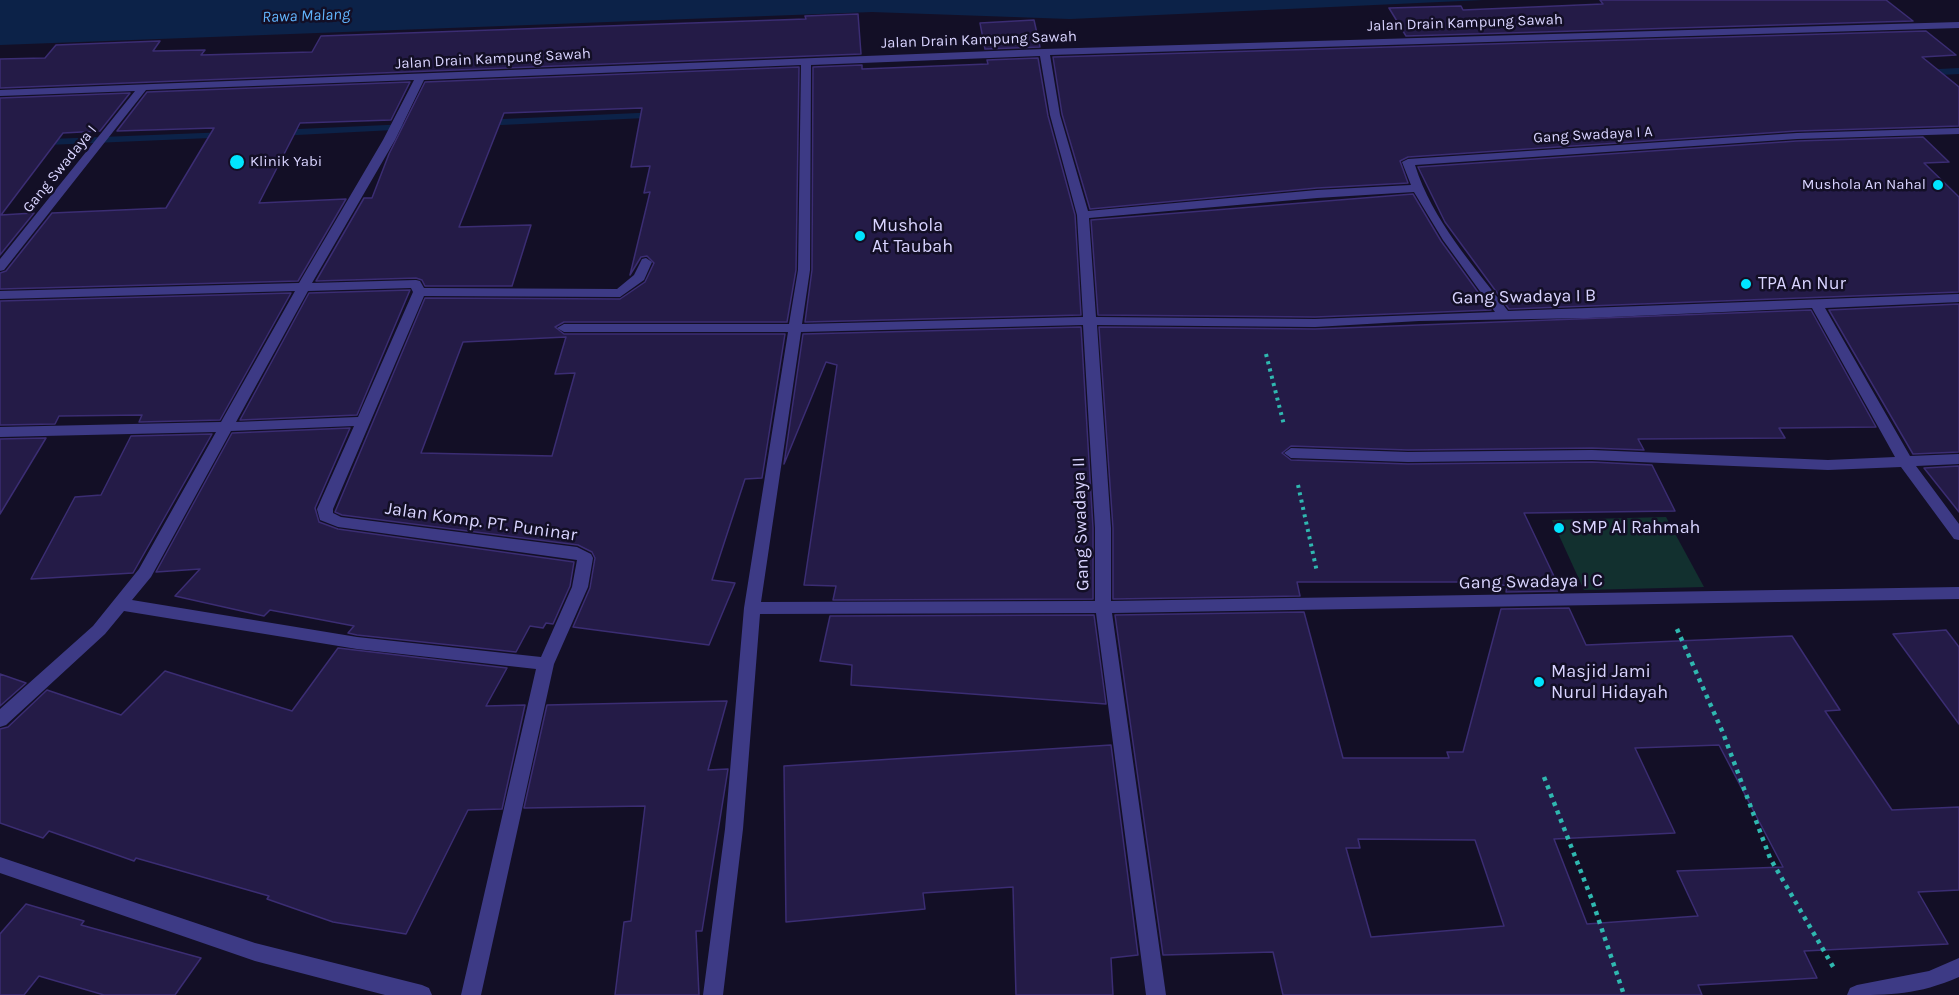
<!DOCTYPE html>
<html>
<head>
<meta charset="utf-8">
<style>
  body { margin:0 }
  canvas { display:block; background:#130f26 }
</style>
</head>
<body>
<canvas width="1959" height="995"></canvas>
<script>
const context = document.querySelector('canvas').getContext('2d');
context.lineJoin = 'round';
function fillPath(path, color) {
  context.fillStyle = color;
  context.fill(path, 'evenodd');
}
function trace(path, color, width, dash) {
  context.strokeStyle = color;
  context.lineWidth = width;
  context.lineCap = dash ? 'butt' : 'round';
  context.setLineDash(dash || []);
  context.stroke(path);
}
function drawText(font, color, halo, rows, align = 'center') {
  context.font = font + ' Karla,sans-serif';
  context.lineWidth = 5;
  context.setLineDash([]);
  context.textBaseline = 'middle';
  context.strokeStyle = halo;
  context.fillStyle = color;
  for (const [text, x, y, turn = 0] of rows) {
    context.save();
    context.translate(x, y);
    context.rotate((+turn || 0) * Math.PI / 180);
    context.textAlign = isNaN(turn) ? turn : align;
    if (halo) context.strokeText(text, 0, 0);
    context.fillText(text, 0, 0);
    context.restore();
  }
}
fillPath(new Path2D(`
  M1666,517L1704,587L1584,590L1552,520Z`), '#12302f');
fillPath(new Path2D(`
  M0,0H1483L1070,19L872,12L0,45Z`), '#0c2248');
fillPath(new Path2D(`
  M1959,68V74L1920,76L1915,73L1920,70Z
  M661,112L666,115L665,117L481,126L476,123L481,120Z
  M409,124L414,127L413,129L277,136L271,133L277,130Z
  M229,132L233,133V137L0,147V141Z`), '#0c2248');
const building = new Path2D(`
  M1600,0H1886L1913,21L1406,36L1389,8L1461,6L1463,10L1603,4Z
  M858,14L861,54L0,88V59L45,58L56,45L160,41L153,51L205,50L201,55L312,52L321,36L806,19L805,16Z
  M1034,20L1040,47L985,49L980,23Z
  M1926,31L1956,55L1922,57L1959,87V126L1797,131L1408,157L1400,161L1408,183L1317,188L1090,209L1062,114L1053,57Z
  M1038,58L1048,116L1075,215L1081,315L805,322L812,270L813,67L862,65V69L988,64L987,60Z
  M799,67L796,270L787,322H564L555,327L564,334H785L762,478L745,479L712,580L735,583L709,645L573,627L590,588L595,558L592,552L578,545L342,515L335,512L425,298L620,299L645,282L654,263L647,256L641,257L630,275L650,192L644,193L650,166L631,167L642,108L504,113L459,227L531,225L512,286H425L422,280L416,278L316,281L364,198H372L389,154L425,82ZM566,337L555,374L575,373L552,456L421,453L463,342Z
  M410,82L391,120L300,123L259,203L346,199L298,281L0,289V273L6,271L52,213L166,208L214,128L117,131L147,92Z
  M130,93L100,131L63,133L1,215L34,213L0,255V98Z
  M1923,137L1949,162L1924,163L1959,197V292L1509,309L1445,222L1418,167L1797,141Z
  M1413,194L1441,241L1491,310L1315,317L1098,315L1091,220Z
  M410,290L357,415L240,420L309,293Z
  M291,293L220,420L139,422L142,415L59,416L55,424L0,425V301Z
  M1959,304V452L1913,454L1829,310Z
  M1811,310L1876,427L1779,428L1785,438L1638,439L1644,450L1592,448L1408,450L1291,446L1282,453L1291,460L1408,464L1592,462L1652,465L1675,511L1524,513L1561,591L1506,592L1507,585L1465,587L1463,582H1297L1300,596L1113,599V528L1099,327L1315,329Z
  M1081,327L1093,528V599L833,600L836,586L804,585L837,365L826,362L784,464L803,334Z
  M350,428L315,508L319,522L338,529L574,562L570,586L553,624L546,623L543,628L530,626L516,652L357,635L348,633L354,626L270,610L264,616L175,596L200,569L156,572L232,433Z
  M212,434L133,573L31,579L75,497L101,495L131,436Z
  M46,438L0,514V439Z
  M1959,466V512L1924,468Z
  M1569,608L1586,645L1792,636L1840,710L1825,711L1892,810L1959,807V890L1918,892L1948,944L1804,951L1817,978L1698,985L1702,995H1283L1273,952L1163,955L1115,615L1304,612L1343,758H1449L1447,752H1463L1501,609ZM1719,745L1783,867L1677,871L1698,916L1587,924L1554,839L1675,833L1635,748ZM1358,839L1475,840L1504,926L1371,937L1346,848H1360Z
  M1094,615L1106,704L851,685L852,665L820,661L830,616Z
  M1946,630L1959,647V724L1893,634Z
  M338,648L507,668L486,706L525,705L502,809L468,810L406,934L333,922L267,899L269,896L136,858L134,861L49,831L43,838L0,823V729L8,727L47,690L121,715L165,671L292,711Z
  M0,674L26,683L0,706Z
  M727,701L708,770L728,769L702,931H696L699,995H615L624,922L631,921L645,806L524,808L547,705Z
  M1111,745L1138,955L1111,958L1113,995H1016L1013,887L923,893L925,909L786,922L784,766Z
  M26,904L84,921L81,925L201,958L175,995H104L39,976L24,995H0V934Z`);
fillPath(building, '#241b47');
trace(building, '#3b2d73', 1.5);
trace(new Path2D(`
  M1266,354L1284,425
  M1298,485L1317,572`), '#2fb8b0', 4, [3, 4.5]);
trace(new Path2D(`
  M1677,629L1723,733L1770,858L1835,970
  M1544,777L1592,900L1624,995`), '#2fb8b0', 4.5, [4, 5]);
fillPath(new Path2D(`
  M1959,22V28L1050,55L1060,115L1088,211L1317,190L1411,185L1402,162L1408,159L1797,133L1959,128V134L1797,139L1415,165C1432,220 1474,266 1508,311L1959,294V302L1825,308L1910,456L1959,454V464L1916,466L1959,524V540L1954,539L1901,467L1828,470L1592,460L1408,462L1291,458L1284,453L1291,448L1408,452L1592,450L1828,460L1895,457L1812,308L1588,318L1419,321L1315,327L1097,325L1111,528V601L1959,587V599L1112,613L1166,995H1146L1096,613L760,614L743,829L723,995H703L725,829L744,608L788,332H564L557,328L564,324H789L798,270L801,65L424,80L395,140L312,283L416,280L420,281L424,288L617,289L634,275L642,259L646,258L652,262L644,280L620,297L424,296L333,509V513L341,517L577,547L591,554L593,558L588,587L554,664L481,995H461L536,669L357,649L124,611L105,634L6,725L0,727V709L93,626L139,569L216,432L0,437V427L221,422L295,291L0,299V291L299,283L383,140L414,80L146,90L4,270L0,271V259L135,91L0,96V90L1044,49ZM1040,56L1050,115L1077,215L1083,317L802,324L810,270L811,65ZM1414,192L1443,240L1495,312L1315,319L1096,317L1089,218L1317,198ZM411,288L413,292L358,417L236,422L308,291ZM1083,325L1095,528V601L761,602L801,332ZM354,426L317,509L320,520L338,527L577,560L572,587L541,657L357,637L132,600L151,577L231,431Z
  M0,857L255,943L422,985L429,988L432,995H385L255,961L0,873Z
  M1959,958V977C1917,995 1892,995 1847,995L1850,988L1857,985L1929,971Z`), '#3d3a85');
for (const [x, y, r, color] of [
  [237,162,8,"#00e5ff"],
  [1938,185,6,"#00e5ff"],
  [860,236,6,"#00e5ff"],
  [1746,284,6,"#00e5ff"],
  [1559,528,6,"#00e5ff"],
  [1539,682,6,"#00e5ff"]
]) {
  const dot = new Path2D();
  dot.arc(x, y, r, 0, 2 * Math.PI);
  context.fillStyle = color;
  context.fill(dot);
  trace(dot, '#130f26', 2);
}
drawText('15px', '#d9d4ff', '#130f26', [
  ["Jalan Drain Kampung Sawah",1465,23,-2],
  ["Jalan Drain Kampung Sawah",979,40,-2],
  ["Jalan Drain Kampung Sawah",493,59,-3],
  ["Gang Swadaya I A",1593,135,-3],
  ["Gang Swadaya I",60,169,-51]
]);
drawText('15px', '#d9d4ff', '#130f26', [
  ["Klinik Yabi",250,162],
  ["Mushola An Nahal",1926,185,"right"]
], 'left');
drawText('italic 16px', '#62b6ff', '#130f26', [
  ["Rawa Malang",306,16,-2]
]);
drawText('18px', '#d9d4ff', '#130f26', [
  ["Mushola",872,226],
  ["At Taubah",872,247],
  ["TPA An Nur",1758,284],
  ["SMP Al Rahmah",1571,528],
  ["Masjid Jami",1551,672],
  ["Nurul Hidayah",1551,693]
], 'left');
drawText('18px', '#d9d4ff', '#130f26', [
  ["Gang Swadaya I B",1524,297,-1],
  ["Jalan Komp. PT. Puninar",481,522,8],
  ["Gang Swadaya II",1081,524,-92],
  ["Gang Swadaya I C",1531,582,-1]
]);
</script>
</body>
</html>
